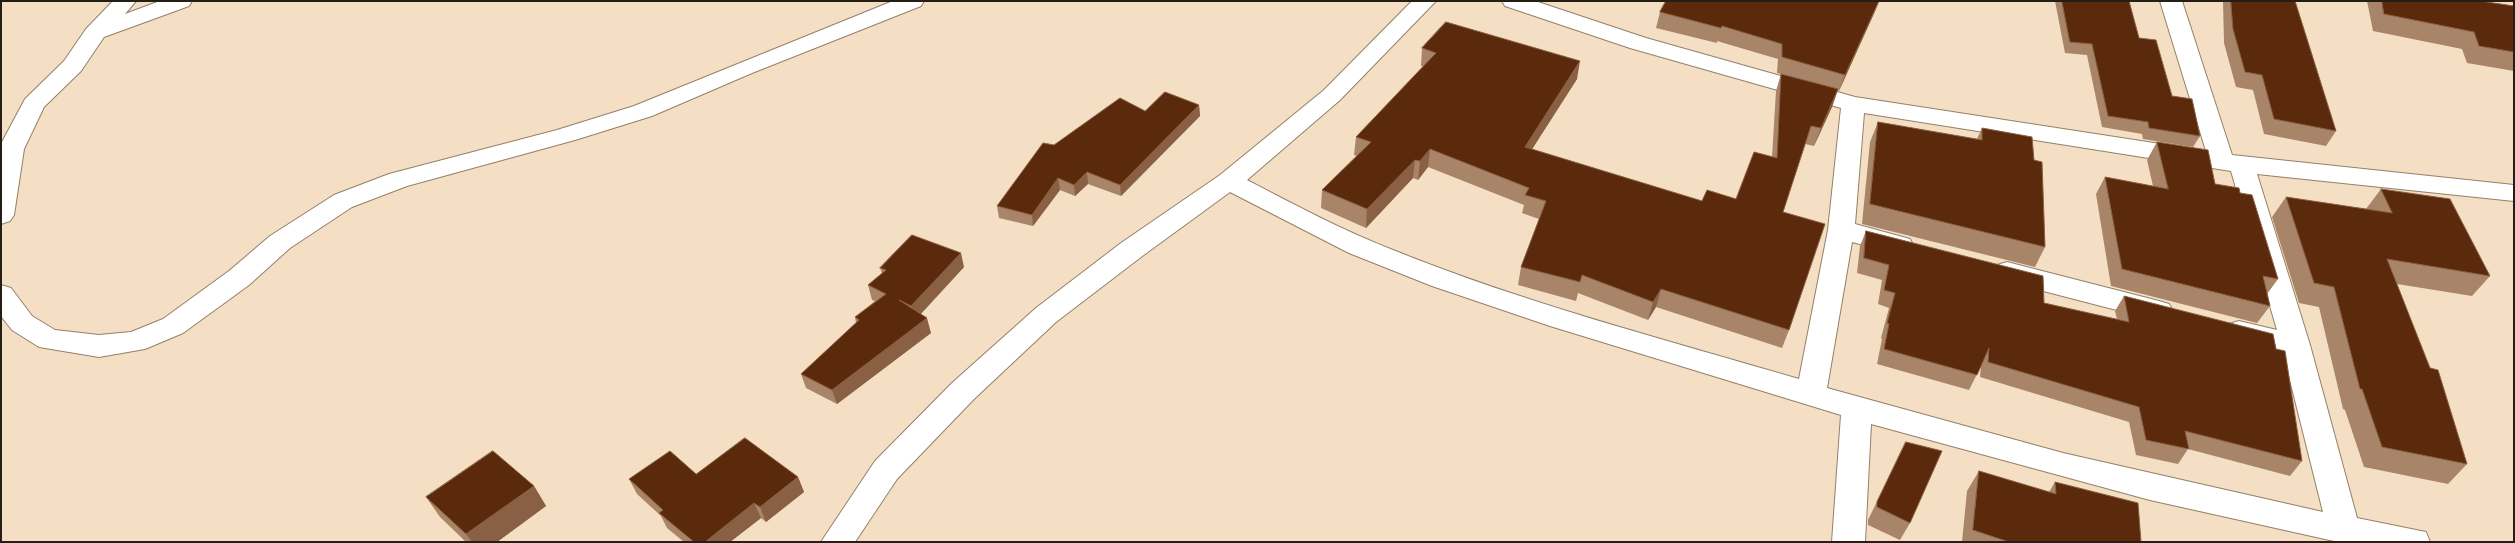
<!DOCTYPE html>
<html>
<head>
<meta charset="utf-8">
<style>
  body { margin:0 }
  #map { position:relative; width:2515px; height:543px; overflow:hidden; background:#f5dfc4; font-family:Signika,sans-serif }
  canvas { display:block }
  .frame { position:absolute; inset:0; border:2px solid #261e14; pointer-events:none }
</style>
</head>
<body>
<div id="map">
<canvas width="2515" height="543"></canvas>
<div class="frame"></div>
</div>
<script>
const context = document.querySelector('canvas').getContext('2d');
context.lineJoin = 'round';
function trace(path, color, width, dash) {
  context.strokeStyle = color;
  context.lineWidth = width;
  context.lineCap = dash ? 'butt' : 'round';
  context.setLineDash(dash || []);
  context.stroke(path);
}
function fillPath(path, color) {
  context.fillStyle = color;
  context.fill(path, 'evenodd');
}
const street = new Path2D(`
  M113,1H136L125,14L160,1H192L189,6L104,37L81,71L44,107L24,149L14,215L10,221L1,224V144L25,99L64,61L86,29Z
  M893,1H924L921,6L752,73L652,116L575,140L407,186L352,207L290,248L249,285L183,333L145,349L99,357L39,347L12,330L1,316V285L11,288L32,316L55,330L99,335L131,332L163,319L229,271L270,236L334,195L389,174L557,130L634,106Z
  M1412,1H1436L1340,100L1247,180C1295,205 1342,230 1393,250C1524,303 1663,339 1799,379L1828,230L1841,108L1630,48L1505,6L1502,1H1535L1646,38L1855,97L2206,151L2160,1H2182L2232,155L2514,185V201L2257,174L2310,345L2357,518L2426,532L2430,542H2339L2325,539L2150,500L1871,424L1865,542H1832L1841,415L1550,326L1432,286L1349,253L1230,192L1141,257L1056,322L974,399L897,479L855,542H821L875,461L952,383L1036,308L1121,243L1220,175L1324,90ZM1864,113L2231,171L2277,330L2239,321L2229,324L2225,331L2229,338L2283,352L2323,512L2063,453L1827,388L1852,242L1900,254L1910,251L1913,245L1910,239L1855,224Z
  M2007,262L2159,301L2169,304L2173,311L2169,318L2159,321L1997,279L1993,272L1997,265Z`);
trace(street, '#948067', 2);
fillPath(street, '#fff');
fillPath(new Path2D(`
  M2055,1H2129L2139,38L2172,96L2200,136L2193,147L2143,139L2142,134L2102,127L2087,55L2065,53Z
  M2223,1H2295L2336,131L2326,146L2264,134L2253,90L2236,87L2224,43Z
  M2367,1H2480L2514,6V71L2467,63L2462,49L2373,31Z
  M1876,9L1839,91L1838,90L1832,107L1814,146L1805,144L1783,212L1789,330L1782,348L1656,307L1648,320L1578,293L1576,301L1518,285L1521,267L1539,219L1522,213L1524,205L1428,167L1418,180L1413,178L1366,228L1321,208L1322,190L1357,156L1354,155L1356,137L1423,66H1421L1422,48L1577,79L1532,149L1702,201L1736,199L1772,157L1776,91L1781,74L1777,73L1778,59L1717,41V43L1656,28L1660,12Z
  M1199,105L1200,116L1121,196L1088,184L1075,196L1060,190L1033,226L999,218L997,206L1145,111Z
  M1878,122L1977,139L1982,128L2034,160L2045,247L2035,267L1862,224L1870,142Z
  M2157,142L2215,184L2240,193L2278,279L2267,294L2270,306L2257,323L2111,286L2096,194L2105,177L2153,186L2147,160Z
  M2381,189L2490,276L2472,296L2397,284L2467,464L2448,484L2364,467L2345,410L2343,409L2319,307L2299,303L2272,217L2286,197L2366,209Z
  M1866,231L2044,303L2117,319L2115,311L2124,296L2302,461L2290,476L2188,449L2178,464L2136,455L2129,422L1980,377L1981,366L1969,390L1877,364L1882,339L1881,338L1889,308L1878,304L1882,280L1857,273L1860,246Z
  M964,267L921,314L931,333L837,404L806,388L801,374L856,323L855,317L875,301L872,300L868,285L882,273L880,268Z
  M1906,442L1910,523L1900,540L1868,525V520Z
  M1979,471L2049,492L2055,482L2141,542H1962L1967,491Z
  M696,474L798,477L804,492L766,522L761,518L730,542H684L667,528L661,516L637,494L629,479Z
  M534,486L546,506L497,542H466L440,517L426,497Z`), '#a88468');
fillPath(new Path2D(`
  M1879,1L1876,9L1839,91L1845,75Z
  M1580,61L1577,79L1522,165L1525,147Z
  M1838,89L1832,107L1814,146L1821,128Z
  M1199,105L1200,116L1121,196L1120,185Z
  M1430,149L1428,167L1418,180L1420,161Z
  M1415,160L1413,178L1366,228L1367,209Z
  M1087,172L1088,184L1075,196L1074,185Z
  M1058,178L1060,190L1033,226L1032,215Z
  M961,253L964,267L915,320L911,306Z
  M1661,289L1656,307L1648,320L1653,302Z
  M927,318L931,333L837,404L832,390Z
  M798,477L804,492L766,522L760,507Z
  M534,486L546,506L497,542H472L466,534Z
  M754,503L761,518L730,542H705Z`), '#896043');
const building = new Path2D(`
  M1666,1H1879L1845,75L1782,57V44L1722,26L1721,28L1660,12Z
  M2062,1H2129L2139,38L2156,40L2172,96L2192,99L2200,136L2149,128L2148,122L2108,116L2092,44L2070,42Z
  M2231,1H2295L2336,131L2274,119L2262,75L2245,72L2233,29Z
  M2382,1H2480L2514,6V52L2479,46L2474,32L2384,14Z
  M1446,22L1580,61L1525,147L1702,201L1707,190L1736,199L1754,152L1777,158L1781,74L1838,89L1821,128L1811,126L1783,212L1825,224L1789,330L1661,289L1653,302L1582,275L1580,282L1521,267L1546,201L1525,195L1529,188L1430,149L1420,161L1415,160L1367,209L1322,190L1371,142L1356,137L1436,53L1422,48Z
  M1165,92L1199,105L1120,185L1087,172L1074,185L1058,178L1032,215L997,206L1043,143L1054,145L1120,98L1145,111Z
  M1878,122L1982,140V128L2032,137L2034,160L2042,162L2045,247L1870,204Z
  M2157,142L2208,150L2215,184L2239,188L2240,193L2252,195L2278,279L2263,276L2270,306L2122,269L2105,177L2168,189Z
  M2381,189L2450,199L2490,276L2387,259L2430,368L2438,370L2467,464L2382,447L2362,389H2360L2334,287L2314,283L2286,197L2392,213Z
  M1866,231L2043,276L2044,303L2129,322L2124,296L2273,334L2276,349L2285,351L2302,461L2185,431L2189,449L2146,440L2139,407L1988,362L1989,348L1977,375L1884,349L1889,324L1887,323L1895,293L1884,290L1889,265L1864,258Z
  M912,235L961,253L911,306L899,300L927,318L832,390L801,374L859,320L855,317L886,294L868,285L886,270L880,268Z
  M745,438L798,477L760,507L754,503L705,542H694L659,513L663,510L629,479L670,451L696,474Z
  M1906,442L1942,451L1910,523L1877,507V502Z
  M493,451L534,486L466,534L426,497Z
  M1979,471L2056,494L2055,482L2138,503L2141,542H2009L1973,530Z`);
fillPath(building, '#5b290c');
trace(building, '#896043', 1);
</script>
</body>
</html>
